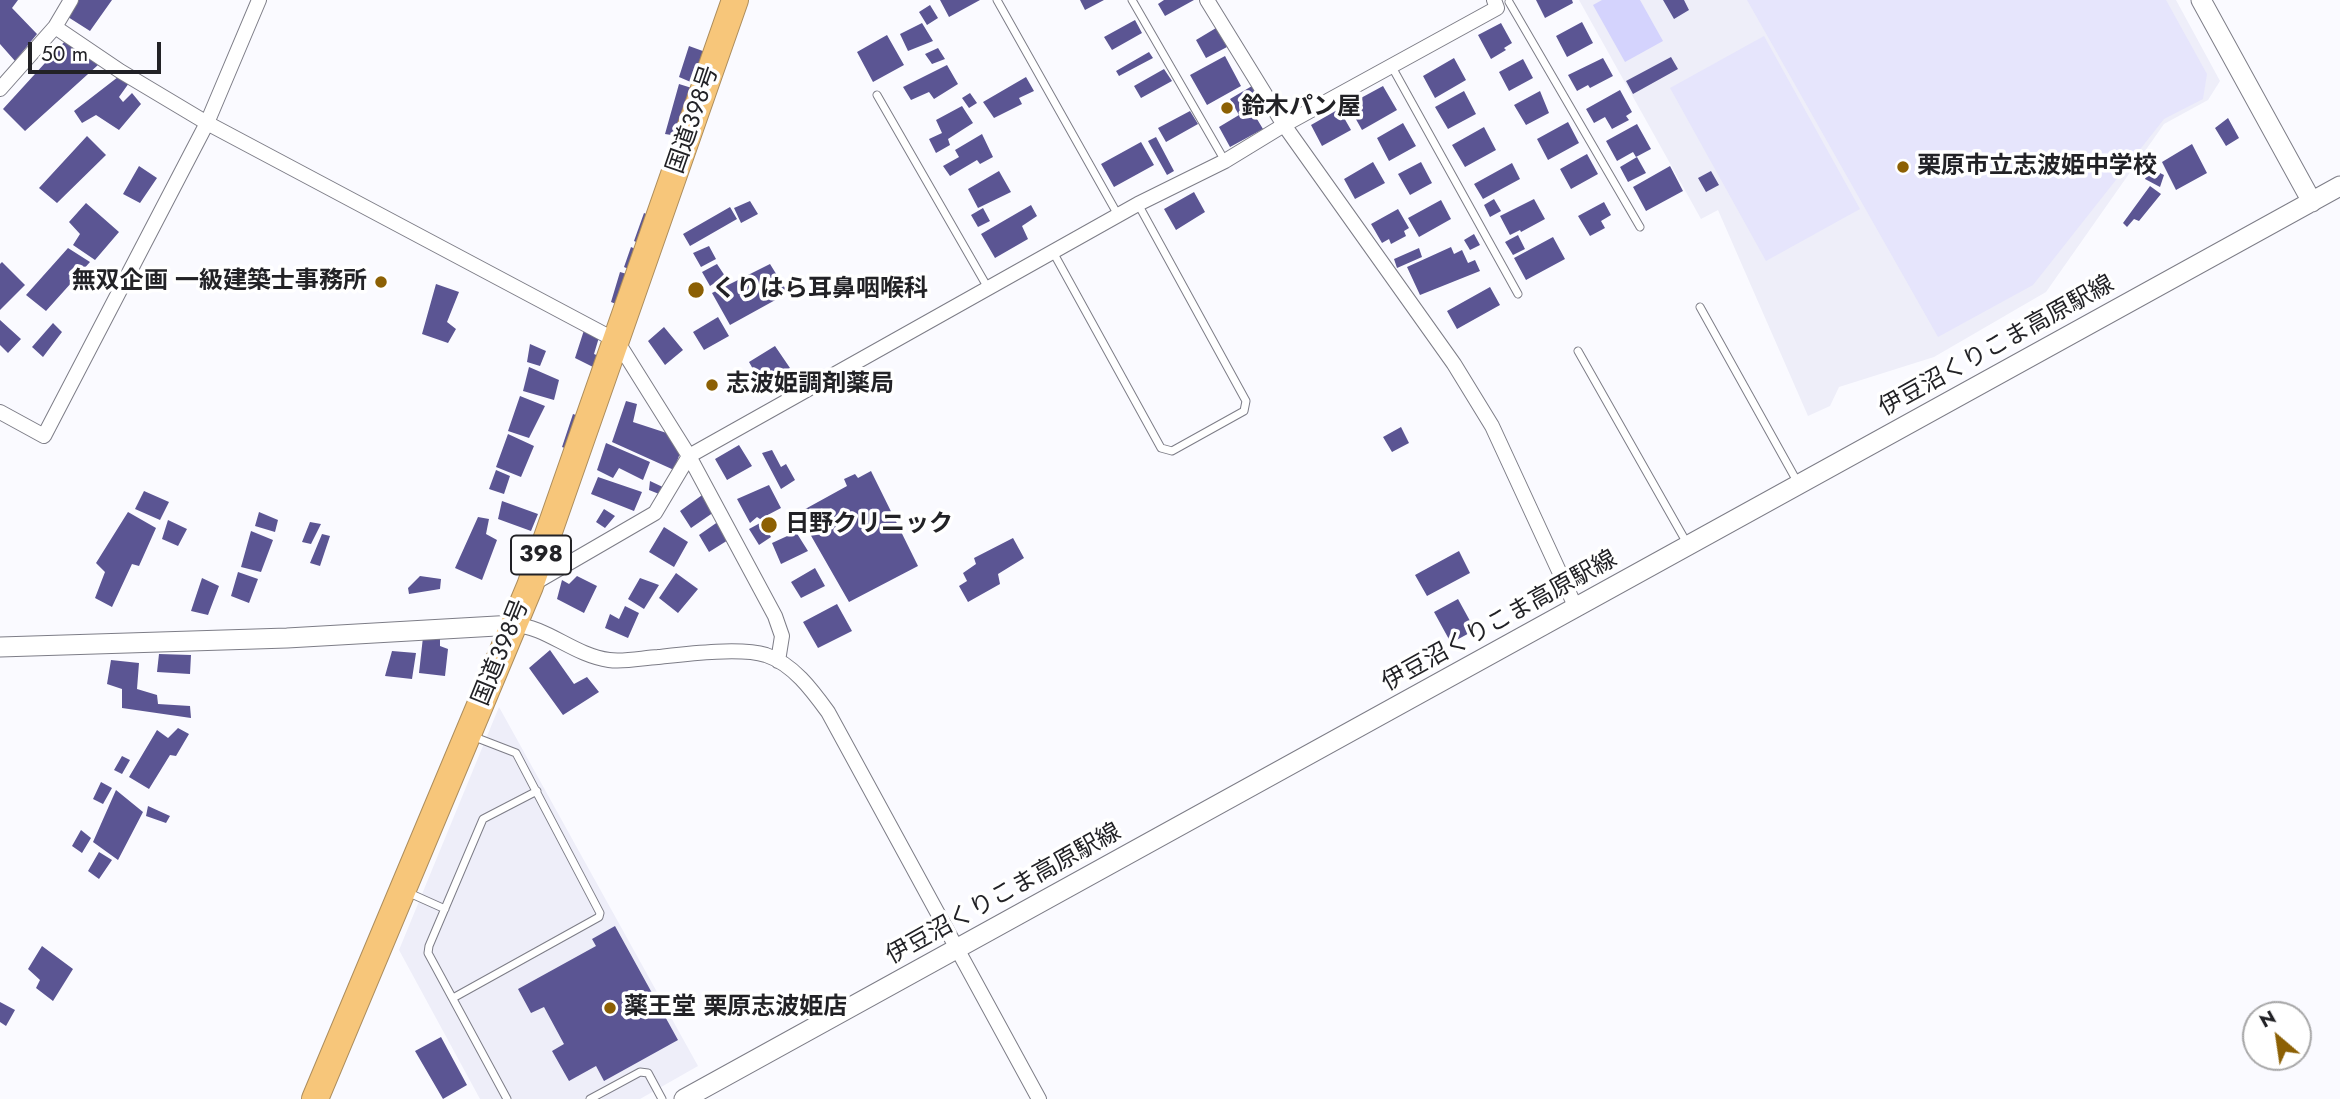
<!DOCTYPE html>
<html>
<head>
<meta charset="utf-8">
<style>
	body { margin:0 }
	#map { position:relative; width:2340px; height:1099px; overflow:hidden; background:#fafaff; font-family:Jost,sans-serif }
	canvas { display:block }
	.north { position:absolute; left:2242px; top:1001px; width:70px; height:70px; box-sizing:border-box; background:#fff; border:2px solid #a7a7a8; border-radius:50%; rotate:331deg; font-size:19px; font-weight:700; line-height:28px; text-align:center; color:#222226 }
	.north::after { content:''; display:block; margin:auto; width:24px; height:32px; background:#8c6004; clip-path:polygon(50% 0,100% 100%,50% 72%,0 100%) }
	.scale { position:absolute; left:28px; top:42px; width:133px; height:32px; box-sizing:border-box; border:4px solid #222226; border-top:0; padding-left:9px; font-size:21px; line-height:24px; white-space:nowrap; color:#222226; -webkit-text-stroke:5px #fff; paint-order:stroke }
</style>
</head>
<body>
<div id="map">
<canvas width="2340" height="1099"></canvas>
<div class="north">N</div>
<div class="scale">50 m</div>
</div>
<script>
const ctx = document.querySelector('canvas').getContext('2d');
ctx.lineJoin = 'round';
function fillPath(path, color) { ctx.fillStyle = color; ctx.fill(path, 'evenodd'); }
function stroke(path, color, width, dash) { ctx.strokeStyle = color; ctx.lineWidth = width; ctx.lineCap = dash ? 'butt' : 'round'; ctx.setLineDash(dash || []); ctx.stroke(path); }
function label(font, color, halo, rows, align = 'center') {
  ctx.font = font + ' Jost,"Noto Sans JP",sans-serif'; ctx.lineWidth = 7; ctx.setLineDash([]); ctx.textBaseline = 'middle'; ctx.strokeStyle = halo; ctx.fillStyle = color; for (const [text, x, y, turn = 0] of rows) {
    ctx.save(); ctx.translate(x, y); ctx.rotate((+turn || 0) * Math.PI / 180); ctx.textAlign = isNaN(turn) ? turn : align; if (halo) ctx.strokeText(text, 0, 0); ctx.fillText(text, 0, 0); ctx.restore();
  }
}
const built = new Path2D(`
	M1579,0h597l44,81 -12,19 -44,24 -118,168 -112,65 -95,30 -9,19 -22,10 -90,-206 -17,9z
	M499,707l199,359 -58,33h-160l-81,-149z`);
const green = new Path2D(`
	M1747,0h419l41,74 -4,25 -39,20 -131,166 -95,52z
	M1764,36l96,173 -94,52 -96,-173z`);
const water = new Path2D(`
	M1602,0h38l23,41 -38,21 -32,-57z`);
const building = new Path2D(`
	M0,0h18l-6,8 25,26 -22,27 -15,-17z
	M79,0h33l-22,31 -22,-14z
	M940,0h40l-31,17z
	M1080,0h24l-19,10z
	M1164,0h30l-29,16 -7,-12z
	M1536,0h36l1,3 -28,15z
	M1663,0h21l5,10 -15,9z
	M930,5l8,13 -11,7 -8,-13z
	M1135,20l7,13 -30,17 -8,-13z
	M1582,22l11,21 -26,14 -11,-21z
	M922,23l11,18 -25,10 -8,-17z
	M1501,23l11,20 -8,5 2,2 -15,9 -13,-24z
	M1216,28l11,19 -21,11 -10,-18z
	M887,35l17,30 -31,17 -16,-30z
	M66,40l32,25 -73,66 -22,-22z
	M689,46l22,8 -18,29 -14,-6z
	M938,48l7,11 -13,5 -7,-10z
	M1149,52l4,6 -34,18 -3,-5z
	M1225,56l16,30 -34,19 -17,-30z
	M1671,57l7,12 -45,25 -7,-13z
	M1454,58l12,22 -31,18 -12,-22z
	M1603,58l10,18 -23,12 -2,-3 -11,6 -9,-16z
	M1523,59l10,19 -24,13 -10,-19z
	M947,65l11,19 -24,15 -5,-7 -18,8 -8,-13z
	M1164,69l8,12 -31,17 -7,-12z
	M118,77l11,6 -10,14 4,5 9,-9 9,11 -22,26 -23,-15 -14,8 -8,-12z
	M1026,77l8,14 -15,7 3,6 -28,14 -11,-16z
	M679,84l16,5 -11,48 -19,-3z
	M1252,86l10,17 -11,6 12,20 -33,18 -11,-20 20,-12 -9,-16z
	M1383,86l14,24 -35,20 -14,-25z
	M1620,90l12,22 -6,4 3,4 -17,9 -7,-12 -11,6 -8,-14z
	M1464,91l12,23 -28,15 -13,-22z
	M1540,91l9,22 -23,12 -12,-20z
	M970,93l7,10 -8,5 -7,-10z
	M962,106l11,17 -25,16 2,6 -14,8 -7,-14 13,-6 -6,-13z
	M1339,109l12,21 -29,16 -11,-21z
	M1190,111l8,13 -32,18 -8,-14z
	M2228,118l11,20 -13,8 -11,-18z
	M1568,122l11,21 -31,17 -11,-21z
	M1403,123l13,23 -27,15 -12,-23z
	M1637,124l14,25 -15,8 -3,-5 -16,9 -11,-20z
	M1484,127l12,23 -31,17 -13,-22z
	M982,134l11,23 -13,7 -3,-4 -27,16 -7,-10 16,-9 -4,-7z
	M87,136l19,19 -49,48 -18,-15z
	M1156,137l18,34 -7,4 -19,-34z
	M1141,142l13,23 -40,22 -13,-23z
	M2192,144l15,29 -31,17 -14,-28z
	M1587,154l11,20 -27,15 -11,-20z
	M1637,157l9,16 -18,9 -8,-15z
	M1373,162l12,21 -30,16 -11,-20z
	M1421,162l11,21 -22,12 -12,-21z
	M1512,163l8,16 -37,20 -9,-15z
	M139,166l18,12 -17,25 -17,-9z
	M1670,166l13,25 -37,20 -13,-24z
	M2150,168l14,7 -4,12 -15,-8z
	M999,171l12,21 -33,16 -10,-19z
	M1711,171l8,14 -13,7 -8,-14z
	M2150,186l11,8 -22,27 -5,-2 -7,8 -4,-4z
	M1194,192l11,20 -29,18 -12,-21z
	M1494,199l7,12 -11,6 -6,-12z
	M1534,199l11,20 -24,13 -1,-2 -10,5 -10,-19z
	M1441,200l10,19 -32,18 -11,-19z
	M750,201l8,13 -17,9 -7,-15z
	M1604,202l7,13 -10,6 4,7 -15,8 -12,-20z
	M86,203l33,29 -24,28 -22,-15 7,-11 -11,-12z
	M1031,205l6,11 -15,10 6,13 -33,19 -14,-24z
	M730,207l7,12 -47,27 -7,-12z
	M983,208l7,13 -12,6 -7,-12z
	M1398,209l11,19 -5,3 2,5 -15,8 -2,-5 -7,4 -11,-19z
	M644,213l14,6 -11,28 -13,-6z
	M1474,234l6,11 -10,5 -6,-10z
	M1518,235l7,14 -12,6 -8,-13z
	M1553,237l12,22 -39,21 -12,-22z
	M709,246l7,13 -15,8 -8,-14z
	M631,247l13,6 -7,20 -13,-6z
	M1451,247l3,7 8,-4 6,13 7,-3 5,11 -60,24 -13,-28z
	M68,248l22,14 -44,49 -20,-16z
	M1419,248l3,9 -25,11 -3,-9z
	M2,262l23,23 -25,25v-46z
	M717,264l8,12 -15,10 -8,-14z
	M770,264l18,29 -58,32 -18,-32z
	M620,272l17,5 -11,31 -15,-6z
	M436,284l23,8 -12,30 9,7 -8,14 -26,-9z
	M1490,287l10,18 -43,24 -10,-18z
	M718,317l11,19 -25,14 -11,-18z
	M0,320l21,19 -13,14 -8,-8z
	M53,323l9,9 -19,25 -11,-10z
	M585,327l15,7 -6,20 15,6 -6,12 -28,-14z
	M664,327l19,23 -18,15 -17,-24z
	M530,344l16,7 -6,15 -13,-4z
	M775,346l15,22 -28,17 -13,-23z
	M529,367l30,13 -5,20 -31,-9z
	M520,396l25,10 -16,32 -21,-7z
	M626,401l11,3 -4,18 52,17 -11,31 -62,-28z
	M573,414l14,5 -11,33 -14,-5z
	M1401,427l8,16 -17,9 -9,-15z
	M508,434l26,12 -13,31 -25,-10z
	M606,443l44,19 -7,18 -24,-12 -6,10 -16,-8z
	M739,445l13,21 -25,14 -12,-21z
	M772,450l9,17 5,-3 9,16 -14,9 -19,-36z
	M496,470l14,6 -6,18 -15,-5z
	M871,471l47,95 -69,36 -51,-89 49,-27 -3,-7 11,-5 3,4z
	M598,477l44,15 -8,19 -43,-17z
	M650,481l17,8 -3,7 -15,-6z
	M769,485l12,23 -21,11 -3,-2 -7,6 -13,-24z
	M144,491l25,11 -9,18 -25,-11z
	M705,493l12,17 -26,18 -11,-17z
	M502,501l36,13 -7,17 -33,-12z
	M604,509l11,7 -10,12 -9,-6z
	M128,512l28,16 -17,38 -7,-2 -20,43 -17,-9 10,-26 -9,-9z
	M259,512l19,8 -3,12 -20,-6z
	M478,517l11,2 -3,15 11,6 -15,40 -27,-12z
	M722,519l11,18 -24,15 -10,-17z
	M168,520l19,9 -9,17 -16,-7z
	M310,522l11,2 -10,20 -9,-2z
	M762,522l9,15 -12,8 -10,-16z
	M664,527l24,15 -14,25 -25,-15z
	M251,531l22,9 -12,32 -20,-5z
	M796,532l12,19 -27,13 -9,-21z
	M322,534l8,2 -10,30 -10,-3z
	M1013,538l11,20 -26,16 2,10 -32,18 -9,-16 8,-5 -4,-8 13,-9 -2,-6z
	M516,549l8,4 -5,13 -7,-4z
	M1459,551l11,22 -43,23 -12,-21z
	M815,568l10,18 -24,12 -10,-16z
	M238,572l20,7 -9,24 -18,-7z
	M676,573l22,16 -20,24 -19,-15z
	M420,576l21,3 -1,10 -31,5 -1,-6z
	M577,576l20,10 -13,27 -27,-14 5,-19 7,4z
	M202,578l17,8 -11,29 -17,-4z
	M640,578l19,7 -15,24 -16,-10z
	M1458,599l17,31 -24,13 -17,-31z
	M837,604l15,27 -34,17 -15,-26z
	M625,606l14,7 -11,25 -23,-10 5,-14 9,5z
	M423,637l17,2v7l8,3 -3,27 -26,-3z
	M550,650l24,34 13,-7 12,15 -36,23 -34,-47z
	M392,651l24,2 -4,26 -27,-3z
	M159,654l32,1 -1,19 -33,-2z
	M111,660l28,3 -2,26 20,6 1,9 32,2 1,12 -69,-10v-19l-15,-5z
	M178,728l11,6 -13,22 -6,-1 -21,34 -20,-12 28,-47 11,8z
	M122,756l8,4 -8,14 -8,-4z
	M101,782l11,6 -9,16 -10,-5z
	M116,790l27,22 -25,48 -25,-18z
	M148,806l22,10 -4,7 -20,-7z
	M81,830l10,8 -9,15 -10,-7z
	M99,852l13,8 -13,19 -11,-8z
	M615,926l63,114 -74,41 -8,-15 -27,15 -17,-30 12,-7 -20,-37 -13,6 -13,-24 78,-43 -4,-7z
	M42,946l31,23 -20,32 -17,-13 4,-8 -12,-11z
	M0,1002l15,8 -9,16 -6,-4z
	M441,1037l26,48 -24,14 -28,-48z`);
const lane = new Path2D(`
	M997,0l121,215
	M1132,0l93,161
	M1509,2l131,225
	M1392,67l126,227
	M877,95l111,193
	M1053,252l108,196 11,3 72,-40 2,-10 -108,-197
	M1700,307l98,176
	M1578,351l110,194
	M407,892l38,17
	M453,998l146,-81 1,-4 -84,-160 -44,-17
	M507,1099l-79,-146 1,-7 54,-127 54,-28
	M590,1099l50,-27 8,1 14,26`);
const street = new Path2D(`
	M1207,0l77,125 170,239 38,62 84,182
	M55,27l65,44 87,52 410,218 72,115 86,160 7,20 -4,25
	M0,89l55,-62 16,-27
	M0,412l44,24 163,-313 52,-123
	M531,585l124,-72 34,-57 449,-252 87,-43 59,-36 213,-117 -3,-8
	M514,625c32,1 59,30 95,35 16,2 33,-2 49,-3 27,-3 82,-10 108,-2 27,9 46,35 62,57l211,387`);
const secondary = new Path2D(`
	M2201,0l111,202
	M0,647l287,-9 227,-13
	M684,1099l1656,-913`);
const highway = new Path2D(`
	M315,1099l215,-513 205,-586`);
const markers = [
	[1227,108,7,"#8c6004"],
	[1903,167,7,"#8c6004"],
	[381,282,7,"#8c6004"],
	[696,290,9,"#8c6004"],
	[712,385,7,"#8c6004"],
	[769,525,9,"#8c6004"],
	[610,1008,7,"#8c6004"]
];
const shields = [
	[541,555,60]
];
const shieldNames = [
	["398",541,555]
];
const poiNames = [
	["鈴木パン屋",1241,108],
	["栗原市立志波姫中学校",1917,167],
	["無双企画 一級建築士事務所",367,282,"right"],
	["くりはら耳鼻咽喉科",712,290],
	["志波姫調剤薬局",726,385],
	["日野クリニック",785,525],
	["薬王堂 栗原志波姫店",624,1008]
];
const streetNames = [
	["国道398号",694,120,-71],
	["伊豆沼くりこま高原駅線",1997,347,-29],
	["伊豆沼くりこま高原駅線",1500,622,-29],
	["国道398号",502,653,-68],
	["伊豆沼くりこま高原駅線",1004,895,-29]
];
fillPath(built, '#eeeef9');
fillPath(green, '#e6e5fc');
fillPath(water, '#d4d3fd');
fillPath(building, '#5b5593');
stroke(lane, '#7d7d87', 9);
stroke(street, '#7d7d87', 16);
stroke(secondary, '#7d7d87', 21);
stroke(highway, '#ac8d5d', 28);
stroke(lane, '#fff', 7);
stroke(street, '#fff', 14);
stroke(secondary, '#fff', 19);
stroke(highway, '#f7c67a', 26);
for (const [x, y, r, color] of markers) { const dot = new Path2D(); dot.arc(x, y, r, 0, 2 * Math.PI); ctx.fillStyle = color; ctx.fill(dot); stroke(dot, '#fff', 2.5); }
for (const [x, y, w] of shields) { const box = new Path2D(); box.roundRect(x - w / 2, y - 19.5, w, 39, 5); ctx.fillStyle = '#fff'; ctx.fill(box); stroke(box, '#222226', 2); }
label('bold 23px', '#222226', null, shieldNames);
label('bold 24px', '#222226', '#fff', poiNames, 'left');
label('24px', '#222226', '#fff', streetNames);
</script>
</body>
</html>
